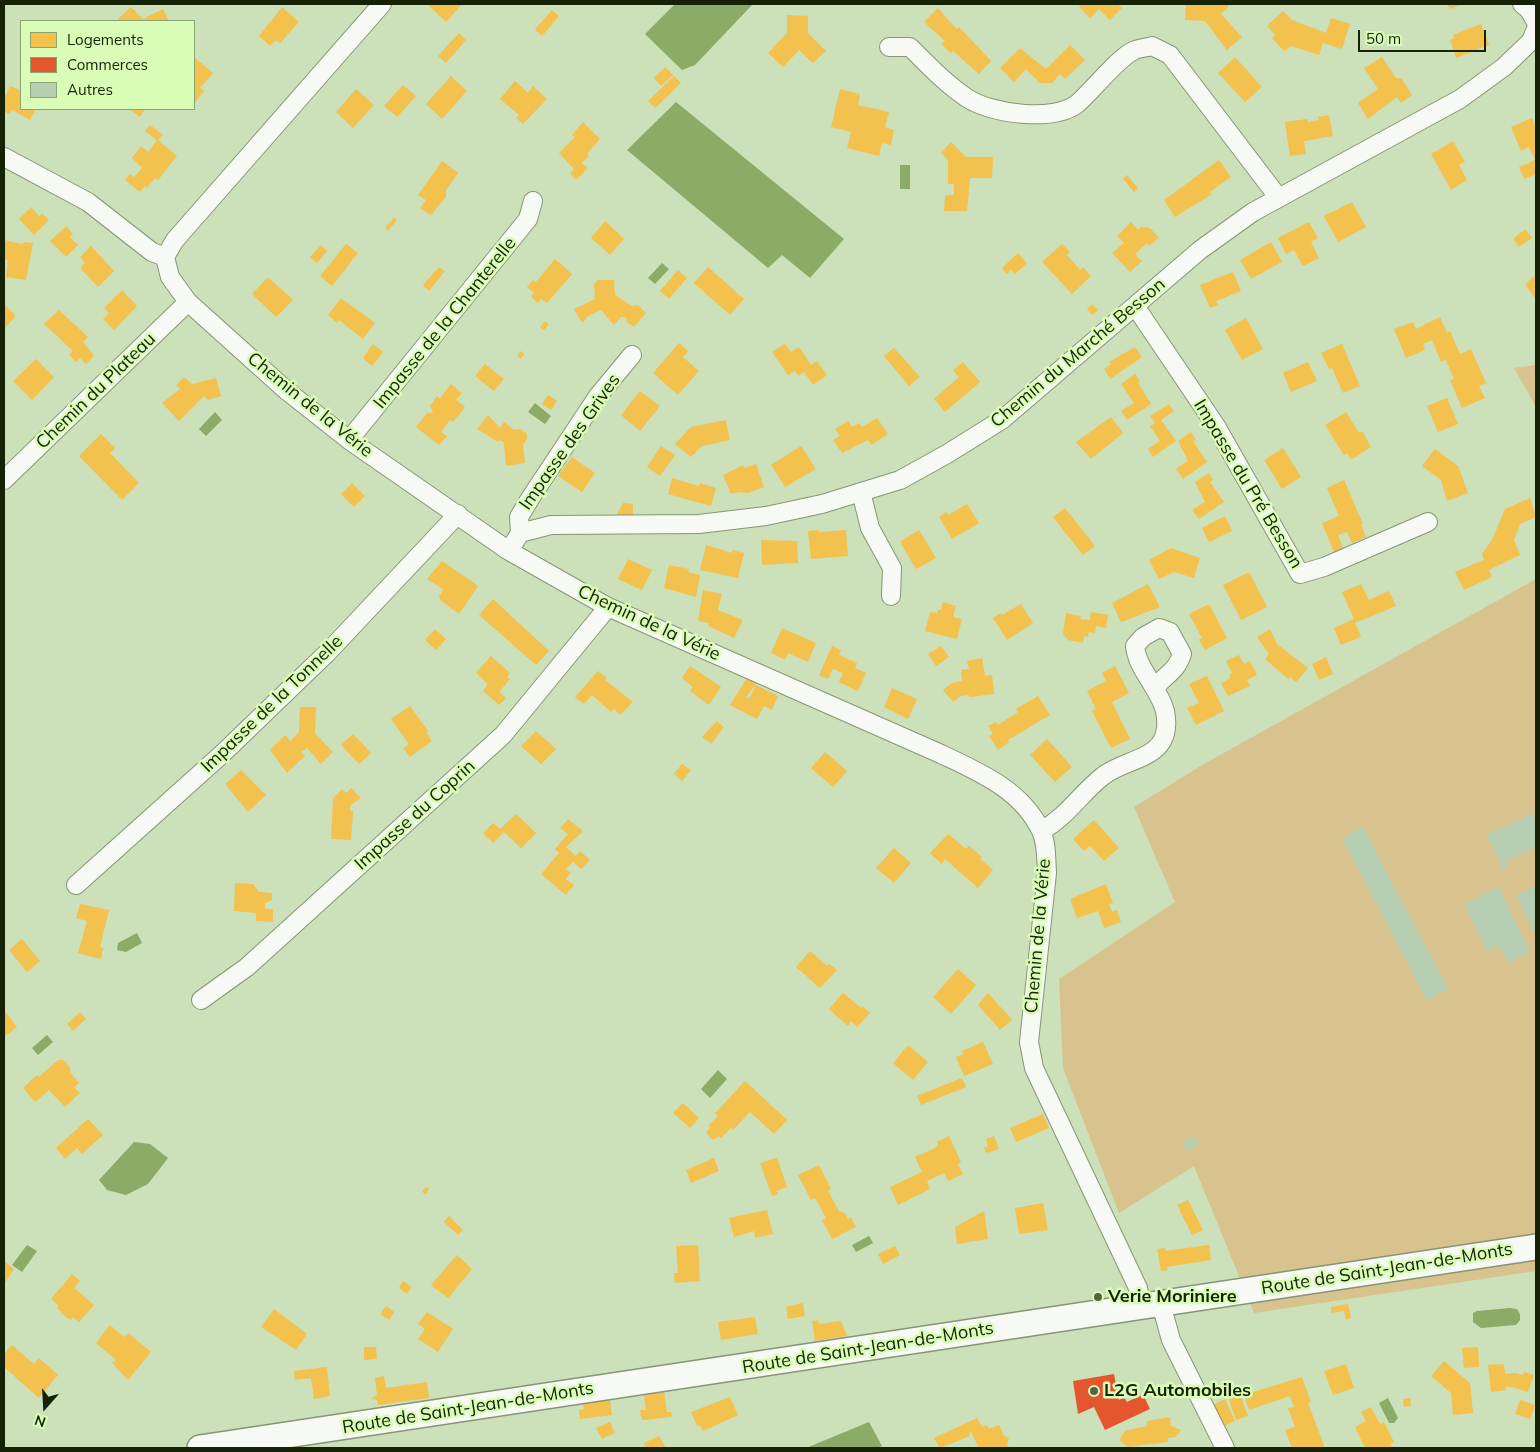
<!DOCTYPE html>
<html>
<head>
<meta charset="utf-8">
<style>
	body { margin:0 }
	#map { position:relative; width:1540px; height:1452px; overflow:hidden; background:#cce0b9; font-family:Mulish,sans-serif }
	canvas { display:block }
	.frame { position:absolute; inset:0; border:5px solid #162206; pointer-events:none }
	.legend { position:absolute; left:20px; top:20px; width:175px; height:90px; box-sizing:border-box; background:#d9fdb6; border:1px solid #8ba570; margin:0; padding:6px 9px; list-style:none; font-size:15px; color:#162206 }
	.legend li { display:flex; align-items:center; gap:10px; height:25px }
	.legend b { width:25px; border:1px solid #8ba570 }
	.north { position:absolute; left:20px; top:1382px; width:50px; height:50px; -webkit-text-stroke:4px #d9fdb6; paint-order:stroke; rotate:199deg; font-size:14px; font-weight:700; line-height:20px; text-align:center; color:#162206 }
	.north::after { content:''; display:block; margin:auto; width:18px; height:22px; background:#162206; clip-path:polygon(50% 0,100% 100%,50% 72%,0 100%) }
	.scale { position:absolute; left:1358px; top:30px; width:128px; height:22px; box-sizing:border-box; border:2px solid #162206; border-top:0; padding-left:6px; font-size:15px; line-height:18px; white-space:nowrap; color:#162206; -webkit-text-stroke:4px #d9fdb6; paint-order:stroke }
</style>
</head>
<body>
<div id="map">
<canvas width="1540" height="1452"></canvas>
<div class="frame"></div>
<ul class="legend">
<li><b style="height:14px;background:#f2c14e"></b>Logements</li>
<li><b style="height:14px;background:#e4572e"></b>Commerces</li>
<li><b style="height:14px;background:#b6ceb1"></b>Autres</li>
</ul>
<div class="north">N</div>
<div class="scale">50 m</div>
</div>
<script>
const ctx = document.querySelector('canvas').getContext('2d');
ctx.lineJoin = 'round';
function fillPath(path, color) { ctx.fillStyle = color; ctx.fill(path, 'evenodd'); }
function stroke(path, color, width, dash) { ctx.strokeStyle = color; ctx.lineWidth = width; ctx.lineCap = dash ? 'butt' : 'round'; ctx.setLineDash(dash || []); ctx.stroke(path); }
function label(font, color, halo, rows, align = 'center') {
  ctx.font = font + ' Mulish,sans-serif'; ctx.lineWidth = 5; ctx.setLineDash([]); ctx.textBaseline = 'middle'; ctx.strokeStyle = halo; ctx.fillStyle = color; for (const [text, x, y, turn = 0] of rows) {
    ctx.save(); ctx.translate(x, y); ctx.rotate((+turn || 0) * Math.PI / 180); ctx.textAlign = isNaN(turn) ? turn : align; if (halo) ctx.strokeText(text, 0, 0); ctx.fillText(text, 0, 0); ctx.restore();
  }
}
const green = new Path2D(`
	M1536,365v42l-22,-39z
	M1536,579v692l-282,42 -60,-147 -75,47 -56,-145 -4,-89 116,-77 -41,-95 70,-43z`);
const water = new Path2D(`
	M675,4h78l-58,61 -13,5 -37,-36z
	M676,102l168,137 -34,39 -28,-23 -14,13 -141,-118z
	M900,165h10v24h-10z
	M662,263l7,6 -14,15 -7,-6z
	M535,403l16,13 -6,8 -17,-12z
	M215,412l7,8 -16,16 -7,-7z
	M137,933l5,10 -16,9 -9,-2 1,-7z
	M47,1035l6,7 -15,13 -6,-7z
	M718,1070l9,9 -17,19 -9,-9z
	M134,1142l16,2 18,14 -20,26 -22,11 -19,-5 -8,-10z
	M869,1236l4,7 -17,9 -4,-7z
	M27,1245l10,6 -15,21 -10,-7z
	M1510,1308l7,1 3,5v6l-4,5 -35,3 -8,-6v-9l4,-2z
	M1388,1398l10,20 -4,5h-5l-10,-20z
	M869,1422l13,24 -5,2h-71z`);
const homes = new Path2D(`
	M427,4h35l-16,18z
	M1082,4h35l5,4 -12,12 -11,-11 -9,9 -11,-11z
	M1186,4h42l1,2 -8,8 21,23 -15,13 -22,-29 -20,-1z
	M1447,4h16l-13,5z
	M131,7l12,12 20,-10 6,12h-49l-2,-2z
	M282,7l17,15 -19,21 -4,-3 -6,6 -11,-10z
	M938,8l12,14 7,7 2,-2 32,34 -12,13 -26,-23 -2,2 -10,-9 4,-3 -21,-19z
	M552,10l7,6 -17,20 -7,-7z
	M1283,11l9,9 34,13 5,-15 19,6 -8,25 -19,-6 -4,12 -28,-9 -7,5 -12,-13 3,-3 -8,-9z
	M787,15l21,1v17l18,18 -13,12 -14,-13 -16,17 -15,-14 19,-20z
	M1481,24l8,21 -33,13 -6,-18 4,-2 -1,-3z
	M459,33l7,7 -20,23 -8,-7z
	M1070,45l15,15 -20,19 -5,-5 -8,9h-12l-14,-14 -12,13 -14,-14 20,-20 26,21z
	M194,57l19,16 -13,15 4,3 -10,12z
	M1235,57l27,30 -17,15 -27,-29z
	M1382,57l14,21h5l11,17 -11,8 -4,-6 -29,22 -10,-16 20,-14 -14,-21z
	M665,67l8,8 -12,11 -7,-8z
	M451,76l16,15 -25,28 -16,-15z
	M674,76l7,7 -26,25 -7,-7z
	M515,81l13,12 5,-7 14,13 -24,25 -7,-6 3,-3 -19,-16z
	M403,85l13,11 -19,21 -13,-11z
	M10,86l11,4v19h15l-6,11 -18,-10 -3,4 -5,-3v-17l2,1z
	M356,89l18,16 -21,23 -17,-16z
	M840,89l20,5 -2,11 31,7 -4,15 9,3 -3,15 -9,-2 -3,13 -32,-8 4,-16 -20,-5z
	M133,109h12l-5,8 -8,-6z
	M1329,115l4,21 -29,5 2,13 -16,2 -5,-34 22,-3 1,3 11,-2 -1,-3z
	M1532,118l4,11v45l-12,5 -5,-12 16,-7 -6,-13 -8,4 -10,-24z
	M583,122l17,17 -13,15 2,2 -7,7 6,5 -12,12 -6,-6 4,-5 -15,-16 16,-16 -3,-2z
	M150,125l13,10 -5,5 19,16 -19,24 -3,-2 -8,10 -2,-2 -5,6 -15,-12 5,-6 4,3 8,-9 -10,-10 9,-12 7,6 9,-12 -12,-9z
	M1453,141l12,21 -6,3 8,15 -16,10 -20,-36z
	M951,142l15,15h27l-1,21h-22l-3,33h-23l1,-16h9v-11h-6v-24l-7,-7z
	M1219,160l12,17 -21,15 2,2 -37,23 -11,-17z
	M442,161l16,12 -12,17v7l-15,18 -11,-7 6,-8 -8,-5z
	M1127,175l11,13 -4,4 -11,-13z
	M1352,202l14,25 -28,15 -14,-26z
	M31,207l8,9 3,-2 7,6 -15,15 -15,-16z
	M394,217l3,3 -9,11 -3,-3z
	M605,221l19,18 -14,16 -19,-17z
	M1131,222l7,8 3,-3 9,1 9,10 -10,8 -2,-3 -12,11 7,7 -12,11 -18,-19 12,-10 -7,-7z
	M1309,222l9,16 -7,4 8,16 -16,8 -9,-16 -8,4 -8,-16z
	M66,226l7,8 -3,3 8,8 -12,12 -16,-16z
	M1525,229l7,9 -13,9 -6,-8z
	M4,240l18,4 3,-2 8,1 -7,37 -20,-3 2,-17 -4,-1z
	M1271,242l11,20 -31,17 -11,-19z
	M346,244l12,9 -26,33 -12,-10z
	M1062,244l8,8 -3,3 13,15 3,-3 8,9 -19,18 -30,-32z
	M321,245l6,6 -10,12 -7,-6z
	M91,246l23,25 -16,16 -18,-19 5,-5 -5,-6z
	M1018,253l9,10 -12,11 -4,-4 -4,4 -5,-6z
	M555,259l17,15 -25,29 -6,-4 -3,4 -7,-6 3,-4 -7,-6 6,-7 3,2z
	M439,267l6,4 -16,20 -6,-6z
	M708,267l36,32 -14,16 -36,-32z
	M678,270l9,8 -18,21 -9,-8z
	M1233,272l8,19 -25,10 2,4 -8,3 -10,-23z
	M1536,275v25l-11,-16z
	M268,277l25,23 -17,17 -24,-23z
	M598,280h16l1,15 17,11 6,-1 8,8 -12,14 -7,-5 -1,-5h-5l-7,8 -13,-15 -13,6 -5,6 -3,-2 -6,-11 21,-10 -1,-15z
	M122,290l15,16 -23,24 -11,-11 6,-6 -5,-5z
	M341,298l34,25 -12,16 -24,-19 -2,3 -9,-8z
	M4,304l12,12 -12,13z
	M1092,304l6,6 -6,5 -5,-6z
	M59,310l29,27 -5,5 11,14 -8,8 -6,-6 -4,4 -7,-7 4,-4 -29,-27z
	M1440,317l7,16 3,-2 10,23 11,-5 15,34 -7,3 6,12 -23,10 -12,-28 4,-1 -8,-19 -5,2 -9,-22 -9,4 2,6 -19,8 -12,-29 19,-7 3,7z
	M1246,318l17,31 -21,11 -17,-30z
	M545,321l4,3 -5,6 -4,-3z
	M679,343l9,8 -5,6 16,14 -21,24 -25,-22z
	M373,344l10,8 -11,14 -9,-8z
	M785,344l6,8 8,-5 12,18 6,-4 10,14 -14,10 -9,-13 -6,4 -3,-5 -7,4 -16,-23z
	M1342,344l18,42 -17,7 -11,-25 -3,1 -8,-16z
	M1135,347l7,10 -32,22 -6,-10 7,-5 -2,-2z
	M894,348l26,29 -11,9 -25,-30z
	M521,351l3,3 -3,5 -4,-3z
	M36,359l18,18 -22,23 -19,-19z
	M963,362l17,20 -35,30 -11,-13 25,-22 -6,-7z
	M1308,362l9,19 -26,11 -8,-19z
	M485,364l19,15 -10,12 -19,-15z
	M1135,374l5,7 -2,2 13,21 -24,16 -6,-9 13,-8 -13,-19z
	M184,377l8,7 24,-6 5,18 -13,4 -4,-4 -25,25 -17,-18 18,-14 -4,-4z
	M451,384l11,9 -6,7 9,7 -12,15 -3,-2 -9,12 6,4 -8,9 -23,-18 12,-15 3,2 2,-3 -3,-5 7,-10 3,2z
	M640,391l20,15 -20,25 -19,-16z
	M548,395l9,6 -6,9 -9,-6z
	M1447,398l11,26 -20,8 -11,-26z
	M1169,404l5,7 -13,9 15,21 -23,16 -5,-8 12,-8 -10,-15 5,-3 -5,-7z
	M1346,412l13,21 3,-2 9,16 -20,13 -4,-7 -3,2 -19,-30z
	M488,415l12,13 4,-6 10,8 7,-1 6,5v5l-4,6 2,18 -19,3 -2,-23 -4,-3 -2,2 -21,-13z
	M1111,417l12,16 -32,26 -15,-17z
	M877,418l11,16 -17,11 -3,-5 -26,13 -9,-13 7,-4 -5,-7 13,-8 4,6 7,-4 3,4z
	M726,420l4,20 -28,6 -11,11 -16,-13 16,-17z
	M1191,432l5,8 -3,1 14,21 -24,17 -7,-10 12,-8 -10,-20z
	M101,434l14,14 -5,5 29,30 -17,17 -43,-44z
	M661,446l14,9 -15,21 -13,-9z
	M801,446l15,23 -31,18 -14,-22z
	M1283,448l18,29 -19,12 -18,-29z
	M1435,449l23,17 10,27 -21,8 -6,-21 -19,-14z
	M572,457l23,16 -13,19 -24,-16z
	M756,464l8,23 -16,6 -9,-1 -8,2 -8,-19 20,-10 1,3z
	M1209,473l4,7 -3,2 14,20 -25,17 -7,-9 13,-8 -10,-20z
	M672,478l27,8 1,-3 16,5 -5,18 -43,-12z
	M1344,480l19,44 -2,1 5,12 -14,6 -5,-11 -9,3 5,13 -9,4 -12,-29 17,-7 -12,-28z
	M352,483l13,13 -11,11 -13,-13z
	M1530,498l6,19 -16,7 -6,16 6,15 -31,15 3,7 -28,13 -9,-18 29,-12 -2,-6 10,-14 13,-31z
	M623,503l10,1v12h-17z
	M967,504l12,19 -27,16 -13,-22 8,-5 1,3z
	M1065,508l30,38 -12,9 -30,-38z
	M1225,516l7,15 -23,11 -7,-14z
	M819,530v2l27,-2 2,26 -37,3 -3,-28z
	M919,530l17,28 -20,11 -16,-27z
	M761,540l36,1 1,22 -36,2z
	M706,545l26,8v-3l12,3 -6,25 -38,-8z
	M1171,548l29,10 -6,20 -20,-6 -15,7 -10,-19z
	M628,559l24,11 -10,20 -24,-11z
	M442,561l36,25 -19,28 -19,-14 -1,-4 5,-6 -17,-11z
	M669,565l20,4 -1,3 12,3 -4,22 -32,-9z
	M1249,572l18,35 -26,13 -18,-35z
	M1148,584l12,23 -39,15 -9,-19z
	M1361,584l8,16 20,-9 7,15 -41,17 6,14 -20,8 -7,-17 20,-9 -12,-27z
	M703,590l19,4 -4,16 25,10 -9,18 -26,-12 1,-3 -11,-2z
	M493,599l56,52 -13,14 -57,-50z
	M943,602l13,4 -3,11 9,2 -5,20 -32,-8 5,-19 7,1 1,-3h3z
	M1021,604l12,19 -26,17 -14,-22 8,-5 1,2z
	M1209,604l18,34 -22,12 -6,-10 3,-2 -13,-24z
	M1091,612l17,3 -2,13 -10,-2 -1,8 -6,-2 -1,5 -4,-1 -1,7 -15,-3 -5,-6 3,-21 15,3 -1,3 10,1z
	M782,628l34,15 -8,19 -20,-9 -3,7 -14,-7z
	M435,629l11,10 -10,11 -11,-10z
	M1270,629l7,15 31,24 -12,14 -6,-5 -2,2 -23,-20 4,-5 -12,-17z
	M832,646l9,4 -2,5 18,8 -2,5 11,5 -8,18 -19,-9 4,-9 -10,-4 -5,10 -9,-4z
	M941,646l8,11 -13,9 -8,-12z
	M1239,655l5,9 6,-3 7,14 -10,5 3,6 -22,10 -7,-13 10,-5 -2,-3 3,-2 -6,-12z
	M491,656l19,17 -3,4 3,2 -11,13 7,6 -7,7 -16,-14 5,-7 -12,-11z
	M1326,657l7,17 -14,6 -7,-16z
	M982,658l3,18 7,-1 2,19 -25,3v-2l-8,1 -8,6 -10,-12 9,-7 10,-2 -1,-11 8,-1 -2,-8z
	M690,666l31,21 -12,18 -19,-14 3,-4 -11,-9z
	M1115,666l14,27 -17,9 18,37 -19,9 -19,-37 4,-2 -9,-18 19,-10 -4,-8z
	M598,671l9,7 -2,2 28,22 -13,13 -6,-6 -3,3 -19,-17 -8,9 -9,-7z
	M1207,676l17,35 -28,14 -9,-17 12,-5 -10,-19z
	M747,678l10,5 -11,14 3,2 7,-14 22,11 -6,14 -8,-4 -7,13 -27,-14z
	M892,688l25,11 -9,20 -24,-12z
	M1038,696l12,19 -42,25 1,2 -11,8 -9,-14 4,-2 -5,-8 8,-4 2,3 20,-13 -2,-3z
	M410,706l18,25 -2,1 6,9 -22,16 -7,-9 6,-4 -18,-25z
	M300,707h16l-1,26 18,19 -12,12 -14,-16 -6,4 4,4 -18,17 -17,-23 15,-15 5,6 9,-9z
	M717,721l7,6 -13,17 -9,-7z
	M536,731l20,18 -15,15 -20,-18z
	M353,734l18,19 -12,11 -18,-19z
	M1047,739l25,28 -17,15 -25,-27z
	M825,752l22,19 -14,16 -22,-19z
	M682,764l9,6 -9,11 -8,-7z
	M241,770l25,25 -18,17 -23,-28z
	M351,788l10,10 -10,7 -1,6h3l-2,29 -20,-1 2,-41 9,-9 4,4z
	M516,814l20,19 -15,15 -17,-16 -11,11 -10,-10 10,-10 7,6z
	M568,819l15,12 -17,16 10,9 4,-5 10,9 -9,9 -8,-7 -7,7 5,4 -5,6 8,6 -8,10 -25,-21 18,-21 -4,-4 13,-15 -8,-6z
	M1094,820l25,28 -15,13 -14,-15 -6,5 -11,-12z
	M948,834l18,15 3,-3 13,11 -2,2 13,11 -15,18 -33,-29 -3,5 -12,-11z
	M894,848l17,15 -17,20 -18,-15z
	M235,883l18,1 6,8 13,1v7l-7,3v6h8v13l-17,-1v-8l-22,-2z
	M1106,884l7,19 -4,1 3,8 5,-2 4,12 -17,6 -6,-17 -21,7 -7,-19z
	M80,904l29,6 -9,37 3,1 -2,11 -23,-6 9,-32 -11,-3z
	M22,939l18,22 -13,11 -18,-22z
	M810,951l17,15 2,-2 8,6 -17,18 -24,-21z
	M958,969l18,16 -25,29 -18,-17z
	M843,993l18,15 2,-2 7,7 -13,14 -6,-6 -3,5 -19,-17z
	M988,993l24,27 -12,10 -22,-25z
	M4,1010l13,17 -13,10z
	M80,1012l6,7 -13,12 -6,-7z
	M983,1042l10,22 -29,12 -8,-19 7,-3 -1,-3z
	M908,1045l20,17 -15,18 -20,-17z
	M58,1060h5l7,7v5l9,11 -5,4 6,6 -15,14 -16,-17 -14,12 -12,-14 14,-13 2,2z
	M962,1078l4,9 -45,18 -4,-9z
	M745,1081l42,39 -13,14 -24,-22 -17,18 -2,-2 -10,10 -2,-2 -6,4 -6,-6v-3l3,-3 -2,-2 10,-10 -3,-3z
	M683,1103l16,15 -9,10 -17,-15z
	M1043,1114l6,14 -33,14 -6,-14z
	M88,1119l15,16 -21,19 -5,-6 -12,11 -9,-11z
	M949,1136l12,26 -3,2 5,10 -15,7 -4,-8 -17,8 3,8 -32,16 -8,-18 32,-15 -7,-15 18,-8 5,-4 -1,-3z
	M994,1136l5,13 -13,4 -2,-6 4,-1 -2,-7z
	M714,1158l5,13 -28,12 -5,-13z
	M777,1158l10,29 -11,4 2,3 -6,2 -12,-33z
	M819,1165l12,24 -3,2 11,20 6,2 3,6 3,-2 5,10 -24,12 -10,-19 4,-2 -11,-20 -4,2 -13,-25z
	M426,1187l3,2 -3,5 -4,-2z
	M1188,1200l15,30 -11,5 -15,-30z
	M1043,1203l5,27 -29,4 -4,-26z
	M767,1210l6,24 -18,4 -1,-7 -20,6 -5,-19z
	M984,1211l4,28 -31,5 -2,-17z
	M449,1216l14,14 -5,5 -14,-13z
	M698,1245l2,36 -25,2 -1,-10h4l-2,-27z
	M1209,1245l2,15 -44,7 1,3 -7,1 -4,-22 8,-1v3z
	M895,1246l5,9 -17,9 -5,-10z
	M457,1255l15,14 -24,29 -17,-13z
	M4,1261l10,8 -10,15z
	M72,1274l8,7 -6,7 20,17 -15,17 -6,-5 -2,3 -5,-3 -9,-9 2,-2 -8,-7z
	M403,1281l9,6 -5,7 -8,-6z
	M803,1303l2,13 -17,3 -2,-12z
	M1348,1304l3,14 -5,2 -2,-9 -13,2v-6z
	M386,1306l8,6 -5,8 -9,-6z
	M274,1309l33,25 -11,16 -35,-23z
	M427,1312l26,17 -15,23 -20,-13 7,-10 -7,-5z
	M755,1317l3,17 -37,6 -3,-18z
	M818,1320l1,4 22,-3 6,15 -32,5 -3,-20z
	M110,1325l14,12 4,-4 23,19 -23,28 -16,-17 4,-3 -20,-17z
	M12,1345l22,19 5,-6 19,17 -19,23 -35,-31v-13z
	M364,1347h12l1,12 -13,1z
	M1478,1347l1,20 -15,1 -2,-20z
	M1444,1361l26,22 3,30 -20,2 -2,-22 -20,-17z
	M1346,1364l8,24 -21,7 -9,-24z
	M1504,1364l1,10 10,-1 8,2 1,-3 10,3 -6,17 -16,-5h-6v3l-15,2 -3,-27z
	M327,1367l3,29 -16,3 -3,-21 -16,2 -1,-9z
	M384,1376l2,12 41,-6 2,16 -51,7 -1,-5 -6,-1 6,-4 -2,-17z
	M1302,1377l9,25 -3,1 17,45h-33l-7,-18 10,-3 -7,-19 6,-1 -4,-11 -41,14 -5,-15z
	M664,1392l3,20h4l1,5 -30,3 -2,-10h6l-2,-15z
	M1240,1395l8,21 -12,4 -7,-21z
	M730,1397l8,18 -35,16 -3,-6 -3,1 -6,-14z
	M1410,1398l1,8 -7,1 -1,-8z
	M1225,1399l10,22 -11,5 -11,-21z
	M610,1400l2,15 -32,4 -1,-9 5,-1 -1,-6z
	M1520,1400l15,5 -5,14 -15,-5z
	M1371,1407l9,17 4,-2 10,20 -4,2 3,4h-28l-10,-21 11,-6 -5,-9z
	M1170,1417l1,9 10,4 -5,7 -8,1v4l-40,5 -9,-7 6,-9 22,-5v-5z
	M977,1418l5,9 5,-2 2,4 10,-4 5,11 5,2 -2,5 2,5h-30l-8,-16 -2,1 1,3 -30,12 -6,-10z
	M610,1422l5,11 -13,6 -6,-11z
	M659,1436l7,12h-20l-2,-5z`);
const shops = new Path2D(`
	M1114,1374l5,26 5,-3 3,5 16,-8 7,15 -45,21 -11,-23 -16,7 -5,-33z`);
const building = new Path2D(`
	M1533,813l3,7v27l-31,15 3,5 -5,2 -16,-34z
	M1363,827l85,162 -21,11 -85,-162z
	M1536,886v46l-2,1 -18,-38z
	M1499,887l31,65 -22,11 -9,-18 -12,6 -23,-47z
	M1194,1136l5,9 -12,6 -4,-8z`);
const minor = new Path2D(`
	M382,4l-207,236 -10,17 5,20 18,25 99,89 62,49 160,111 99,56 333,147c38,18 81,36 100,77 6,12 5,28 6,42l-18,169 5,26 104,220 4,19
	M1522,4l7,6 7,12
	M889,47h21c18,18 36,37 57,51 24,16 86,24 110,6 15,-13 41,-46 56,-53 5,-3 13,-3 19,-5l18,9 108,142
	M4,157l84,45 64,50 13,5
	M1135,306l81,120 84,148 24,-7 104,-45
	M349,440l179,-221 5,-18
	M4,480l184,-178
	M861,492l9,36 22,40 -1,28
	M520,533l-1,-16 12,-20 67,-101 34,-41
	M509,551l11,-18 31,-8 148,-1 67,-8 56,-12 78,-24 47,-26 56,-35 197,-169 53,-38 207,-113 44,-32 27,-26 5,-12
	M1041,831c26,-14 40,-38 62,-55 17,-14 48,-16 59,-35 5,-9 5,-20 3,-30 -6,-23 -28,-42 -30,-65l8,-9 16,-9 11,4 12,22c-7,20 -15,18 -27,34
	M76,885l145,-130 107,-103 130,-138
	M201,1000l46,-33 256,-232 105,-128
	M1161,1304l10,36 54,108`);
const secondary = new Path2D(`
	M200,1448l1336,-201`);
const markers = [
	[1098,1297,5,"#566445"],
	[1094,1391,5,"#566445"]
];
const streetNames = [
	["Impasse de la Chanterelle",445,323,-51],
	["Chemin du Marché Besson",1078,353,-40],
	["Chemin du Plateau",96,391,-44],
	["Chemin de la Vérie",310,405,39],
	["Impasse des Grives",570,442,-55],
	["Impasse du Pré Besson",1248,484,59],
	["Chemin de la Vérie",649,623,25],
	["Impasse de la Tonnelle",272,704,-44],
	["Impasse du Coprin",415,815,-42],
	["Chemin de la Vérie",1038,936,-85],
	["Route de Saint-Jean-de-Monts",1387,1269,-9],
	["Route de Saint-Jean-de-Monts",868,1348,-9],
	["Route de Saint-Jean-de-Monts",468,1408,-9]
];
const poiNames = [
	["Verie Moriniere",1108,1297],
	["L2G Automobiles",1104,1391]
];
fillPath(green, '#d8c38f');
fillPath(water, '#8bab66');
fillPath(homes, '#f2c14e');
fillPath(shops, '#e4572e');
fillPath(building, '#b6ceb1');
stroke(minor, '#869576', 20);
stroke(secondary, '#869576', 28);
stroke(minor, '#f7faf4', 18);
stroke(secondary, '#f7faf4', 25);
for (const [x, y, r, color] of markers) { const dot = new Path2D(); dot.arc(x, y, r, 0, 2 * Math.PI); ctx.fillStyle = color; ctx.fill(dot); stroke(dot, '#d9fdb6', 2); }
label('18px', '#162206', '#d9fdb6', streetNames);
label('bold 18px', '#162206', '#d9fdb6', poiNames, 'left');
</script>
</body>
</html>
